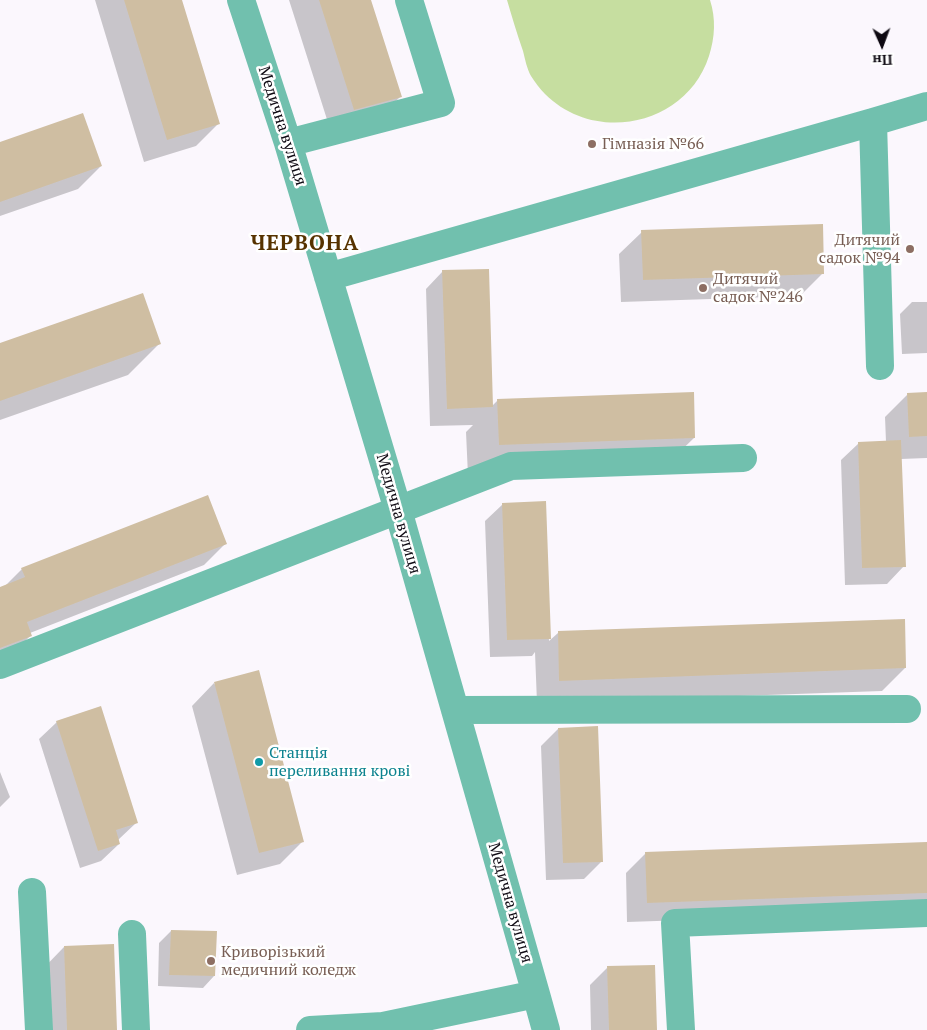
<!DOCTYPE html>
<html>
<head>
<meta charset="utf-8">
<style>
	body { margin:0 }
	#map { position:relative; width:927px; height:1030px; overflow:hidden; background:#fbf7fd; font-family:"PT Serif",serif }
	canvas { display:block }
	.north { position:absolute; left:857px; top:20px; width:50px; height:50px; -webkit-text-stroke:4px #fff; paint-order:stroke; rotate:178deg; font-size:14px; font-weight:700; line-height:20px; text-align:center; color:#0e0912 }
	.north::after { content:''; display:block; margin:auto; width:18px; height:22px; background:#0e0912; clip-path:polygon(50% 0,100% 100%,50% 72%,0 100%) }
</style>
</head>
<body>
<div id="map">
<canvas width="927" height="1030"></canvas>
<div class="north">Пн</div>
</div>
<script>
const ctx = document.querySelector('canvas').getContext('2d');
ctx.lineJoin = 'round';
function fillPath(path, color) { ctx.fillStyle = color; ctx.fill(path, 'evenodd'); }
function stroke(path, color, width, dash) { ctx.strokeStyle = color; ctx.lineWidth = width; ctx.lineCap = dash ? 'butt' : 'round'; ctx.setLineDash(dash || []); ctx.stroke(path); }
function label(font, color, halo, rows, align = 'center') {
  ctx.font = font + ' "PT Serif",serif'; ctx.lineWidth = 5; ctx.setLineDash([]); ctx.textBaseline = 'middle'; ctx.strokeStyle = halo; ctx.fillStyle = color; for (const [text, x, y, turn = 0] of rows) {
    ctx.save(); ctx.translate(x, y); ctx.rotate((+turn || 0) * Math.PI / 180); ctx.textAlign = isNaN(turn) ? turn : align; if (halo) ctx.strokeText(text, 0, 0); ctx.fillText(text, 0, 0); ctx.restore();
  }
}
const green = new Path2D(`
	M507,0h203c6,19 5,37 -1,56 -22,69 -113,89 -164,38 -5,-5 -10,-12 -14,-18 -4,-7 -6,-17 -8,-25 -6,-17 -11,-34 -16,-51z`);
const shadow = new Path2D(`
	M95,0h86l38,123 -23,23 -52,16z
	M289,0h81l30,97 -22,22 -47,13z
	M0,143l101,23 -23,23 -78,27z
	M642,232l181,41 -23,23 -179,6 -2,-48z
	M443,271l49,135 6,-6 196,38 -32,31 -194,7 -2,-44 7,-7 -43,1 -4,-137z
	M912,302h15v51l-25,1 -2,-40z
	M159,344l-31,31 -128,45v-75z
	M927,393v65l-26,1 3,107 -17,18 -42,1 -4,-125 18,-17 27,-1 -1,-25 23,-23z
	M545,503l4,138 9,-8 347,35 -23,23 -345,12 -2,-51 -3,4 -42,1 -5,-136 18,-17z
	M225,544l-21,21 -174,68 1,2 -21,22 -10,3v-71l4,-2 18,-18z
	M214,683l89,158 -23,23 -43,11 -45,-169z
	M57,722l79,101 -18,17 1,4 -18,17 -21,7 -41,-129z
	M558,729l44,132 -18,18 -38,1 -5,-134z
	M0,772l10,25 -10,10z
	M927,843v69l-300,10 -1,-49 20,-20z
	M171,931l43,45 -11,12 -45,-2 1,-43z
	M64,947l52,83h-81l-2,-51z
	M607,968l49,62h-65l-1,-45z`);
const building = new Path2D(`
	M124,0h58l38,124 -53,16z
	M319,0h52l31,97 -48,13z
	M83,113l19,53 -102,36v-60z
	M823,224l1,50 -181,6 -2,-50z
	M489,269l4,138 -46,2 -5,-139z
	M143,293l18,51 -161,57v-58z
	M694,392l1,46 -196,7 -2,-46z
	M927,392v44l-18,1 -2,-44z
	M901,440l5,127 -44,1 -4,-126z
	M208,495l19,49 -200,78 5,14 -32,12v-61l25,-10 -4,-9z
	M546,501l5,138 -44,1 -5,-137z
	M905,619l1,49 -347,13 -1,-50z
	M259,670l45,172 -45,11 -45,-171z
	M101,706l37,117 -22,7 4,14 -22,7 -42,-130z
	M598,726l5,136 -40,1 -5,-135z
	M927,842v51l-280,10 -2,-51z
	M171,930l46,1 -2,45 -46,-1z
	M114,944l3,86h-50l-3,-84z
	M655,965l2,65h-48l-2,-64z`);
const minor = new Path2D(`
	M241,0l47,143 110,367 138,484 10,36
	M873,122l7,244
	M288,143l153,-40 -32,-103
	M328,277l545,-155 54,-16
	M0,665l511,-199 232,-8
	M455,710l452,-1
	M32,892l7,138
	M132,934l4,96
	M310,1030l73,-4 153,-32
	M681,1030l-6,-107 252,-10`);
const markers = [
	[592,144,5,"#8d6e63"],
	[910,249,5,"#8d6e63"],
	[703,288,5,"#8d6e63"],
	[259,762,5,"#0f9aa8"],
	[211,961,5,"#8d6e63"]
];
const streetNames = [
	["Медична вулиця",282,126,72],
	["Медична вулиця",398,514,74],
	["Медична вулиця",510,903,74]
];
const educationNames = [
	["Гімназія №66",602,144],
	["Дитячий",900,240,"right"],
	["садок №94",900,258,"right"],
	["Дитячий",713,279],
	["садок №246",713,297],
	["Криворізький",221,952],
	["медичний коледж",221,970]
];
const cultureNames = [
	["Станція",269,753],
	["переливання крові",269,771]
];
const districtNames = [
	["ЧЕРВОНА",305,244]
];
fillPath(green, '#c6dea0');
fillPath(shadow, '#0003');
fillPath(building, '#cfbea2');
stroke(minor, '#71c0ae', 28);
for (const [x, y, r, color] of markers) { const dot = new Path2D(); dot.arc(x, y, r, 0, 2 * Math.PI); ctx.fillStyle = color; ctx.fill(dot); stroke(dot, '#fff', 2); }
label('16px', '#0e0912', '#fff', streetNames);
label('16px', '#785e54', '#fff', educationNames, 'left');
label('16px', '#0d838f', '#fff', cultureNames, 'left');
ctx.letterSpacing = '1px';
label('bold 21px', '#573300', '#fff', districtNames);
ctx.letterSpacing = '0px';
</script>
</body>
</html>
